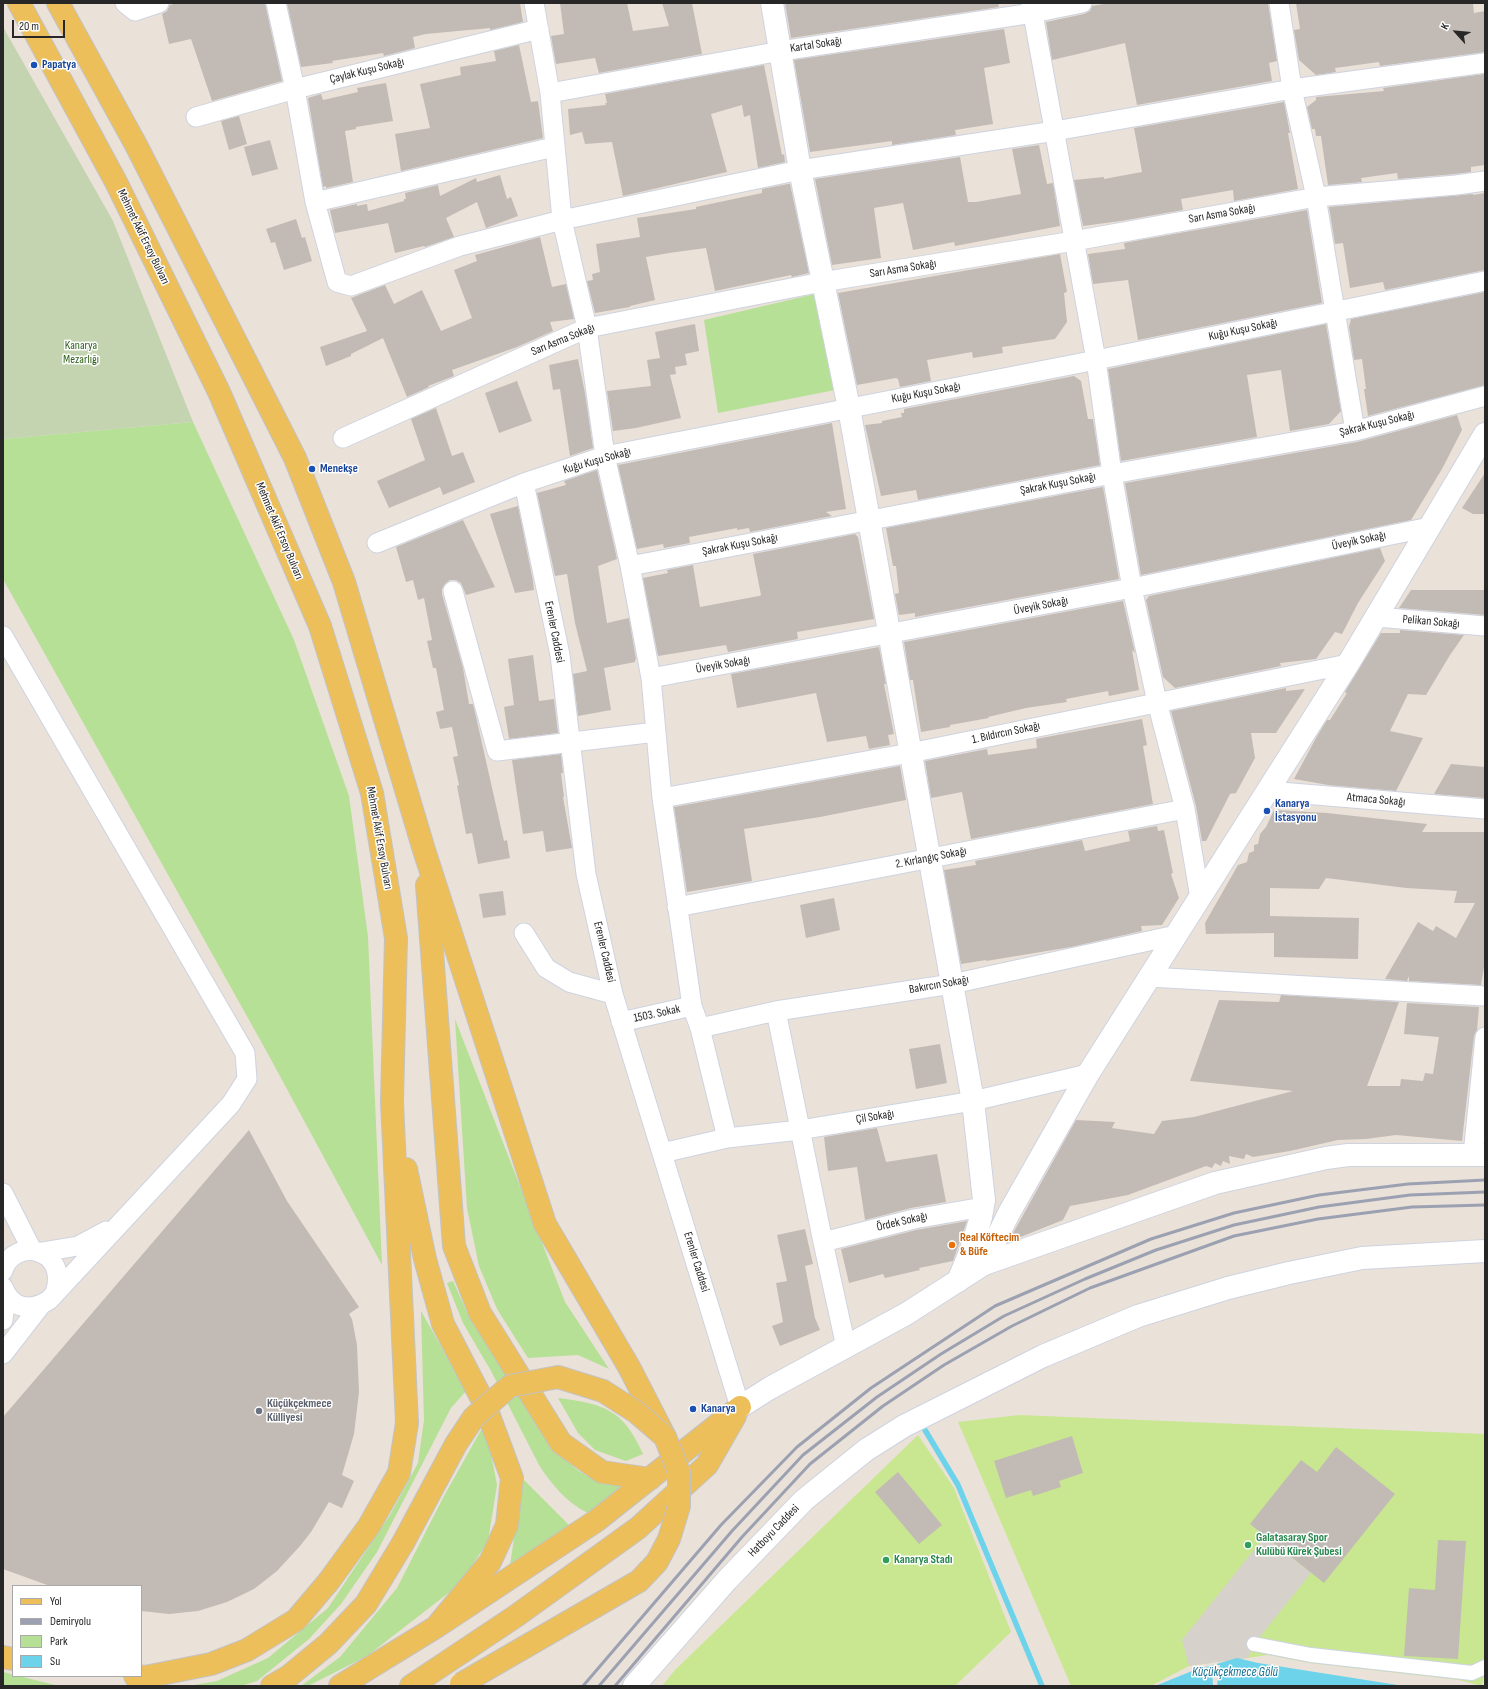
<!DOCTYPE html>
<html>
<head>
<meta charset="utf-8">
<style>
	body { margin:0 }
	#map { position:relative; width:1488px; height:1689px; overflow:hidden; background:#eae1d9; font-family:"Sofia Sans Condensed",sans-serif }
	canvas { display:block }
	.frame { position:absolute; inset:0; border:4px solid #272727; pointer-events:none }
	.legend { position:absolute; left:12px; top:1585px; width:130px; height:92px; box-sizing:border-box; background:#fff; border:1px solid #a9a9a9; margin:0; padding:5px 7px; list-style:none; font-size:12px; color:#272727 }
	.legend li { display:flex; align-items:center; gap:8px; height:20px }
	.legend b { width:20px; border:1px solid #a9a9a9 }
	.north { position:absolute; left:1436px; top:12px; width:40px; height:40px; -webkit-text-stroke:3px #fff; paint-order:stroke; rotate:297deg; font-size:11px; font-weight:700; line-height:16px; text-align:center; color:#272727 }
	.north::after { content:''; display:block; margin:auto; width:14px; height:18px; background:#272727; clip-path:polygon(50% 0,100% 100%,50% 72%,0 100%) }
	.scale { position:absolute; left:12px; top:20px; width:53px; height:18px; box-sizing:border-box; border:2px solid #272727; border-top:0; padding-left:5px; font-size:12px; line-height:14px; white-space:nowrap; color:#272727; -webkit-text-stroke:3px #fff; paint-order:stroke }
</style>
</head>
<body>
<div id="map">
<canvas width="1488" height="1689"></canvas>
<div class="frame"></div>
<ul class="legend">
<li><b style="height:5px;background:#edbf5b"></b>Yol</li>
<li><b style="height:5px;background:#9ca1b1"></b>Demiryolu</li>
<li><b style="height:11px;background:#b5e095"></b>Park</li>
<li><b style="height:11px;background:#6cd3eb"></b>Su</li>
</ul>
<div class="north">K</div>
<div class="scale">20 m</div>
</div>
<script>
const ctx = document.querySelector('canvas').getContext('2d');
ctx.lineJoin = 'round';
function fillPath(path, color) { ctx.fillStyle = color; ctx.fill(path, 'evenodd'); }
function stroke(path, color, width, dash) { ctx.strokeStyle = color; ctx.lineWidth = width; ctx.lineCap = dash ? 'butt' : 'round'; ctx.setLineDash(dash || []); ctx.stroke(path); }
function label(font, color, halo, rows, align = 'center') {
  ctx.font = font + ' "Sofia Sans Condensed",sans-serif'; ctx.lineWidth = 3; ctx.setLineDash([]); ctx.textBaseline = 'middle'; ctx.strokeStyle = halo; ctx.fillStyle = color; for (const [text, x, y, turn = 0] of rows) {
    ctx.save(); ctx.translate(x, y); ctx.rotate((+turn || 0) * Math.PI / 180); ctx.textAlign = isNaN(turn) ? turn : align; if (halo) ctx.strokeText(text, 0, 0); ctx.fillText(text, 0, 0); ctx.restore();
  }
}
const green = new Path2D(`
	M815,294l20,96 -117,23 -14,-93z
	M193,422l101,218 55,156 19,141 14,328 -114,-211 -265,-475v-140z
	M455,1019l110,283 44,67 -31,-14 -50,3 -31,-49 -18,-43 -12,-58z
	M453,1281l13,29 97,147c22,22 33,24 62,30l-37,26c-21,-10 -36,-28 -49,-48l-48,-94 -28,-48 -16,-40z
	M421,1311l45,80 -15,17 -74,144 -36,52 -32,35 -52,42 -16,5h-52l28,-5 51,-23 60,-50 62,-93 28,-52 6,-43z
	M558,1398c46,6 65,11 85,56l-17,7 -31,-11 -17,-17z
	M485,1423l12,62 -9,56 -28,43 -93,72 -59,30h-7l39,-29 57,-69 47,-92z
	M523,1479l46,46 -59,40z
	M3,1672l56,14h-56z`);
const cemetery = new Path2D(`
	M3,27l110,194 80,201 -190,17z`);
const pitch = new Path2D(`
	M1019,1415l466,19v234l-3,18 -23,-6 -150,-17 -41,-8 -79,11 -38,20h-80l-113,-264z
	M918,1435l36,53 57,144 -56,54h-293l13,-16z`);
const plaza = new Path2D(`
	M1265,1536l46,37 -57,71 -6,14 -59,8 -7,-26z`);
const water = new Path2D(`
	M1237,1658l21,5 146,23h-249l37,-15z`);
const pier = new Path2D(`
	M1214,1662h3v3h3l-3,21h-4l-1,-20 2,-1z`);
const stream = new Path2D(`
	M925,1430l33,55 84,201`);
const building = new Path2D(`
	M177,3h88l17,78 -70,20 -21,-62 -22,5 -7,-30 5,-3 3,-6z
	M287,3h233l3,19 -33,8v-2l-64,6 -13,3 2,11 -31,8 -1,-3 -51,8 1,2 -32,4z
	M560,3h67l6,28 36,-5 -7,-23h30l10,51 -103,19 -4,-15 -39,6 -5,-28 13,-2z
	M785,3h213l1,4 -208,31z
	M1110,3h158l9,58 -8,2 3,18 -135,24 -12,-62 -73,17 -6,-38 38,-8 6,-3 2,-5z
	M1296,3h177l1,10 11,-2v41l-105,14 -1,-4 -44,6 1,4 -20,3 -17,-15 -5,-30 6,-1z
	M1004,29l6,34 -26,5 9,56 -38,6 1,5 -64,10v-4l-82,11 -16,-92z
	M519,45l12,57 7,-1 5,37 -142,33 -6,-37 35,-6 -10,-44 41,-9 -1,-8 36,-6 -2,-10z
	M764,65l18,90 2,-1 1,8 -27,6 -8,-53 -6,2 -2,-12 -31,9 16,58 -104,24 -11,-54 -27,2 -3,-12 -12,3 -2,-26 38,-4 -1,-2h2l-2,-9z
	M1484,74l1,91 -14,2v5l-16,2 -57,5 -1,-6 -36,5 1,4 -34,3 -7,-49h-5l-1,-7h-3l-5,-22 9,-7v-3l68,-6 -1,-3z
	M386,83l7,38 -37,6v2l-11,2 8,51 -27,6v-2l-3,1 -15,-89 13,-4 2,6 35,-8 -1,-4z
	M1284,102l6,31h-2l10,56 -64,12 -1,-11 -52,9 2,11 -62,11 -38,5 -9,-46 30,-3v2l38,-7 -8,-44z
	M239,116l8,28 -18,6 -8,-29z
	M270,140l8,29 -26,7 -8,-29z
	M1039,145l8,39 6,-1 7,43 -105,20 -1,-4 -41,8 -10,-47 -29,5 7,50 -49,7 -17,-86 145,-22 8,45h8l45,-8 -9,-45z
	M500,175l7,24 4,-2 7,19 -32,12 -9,-26 -31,16 8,19 -29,10 -1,-1 -29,7 -7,-30 -53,10 -5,-23 27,-6v2l10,-2 1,7 36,-10v-2h2l-1,-6 33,-8 2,11 36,-18 1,4z
	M788,184h2l19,89 -17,4 -1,-2 -76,16 -9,-43 -37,5 -23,4 9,43 -25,6v1l-35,6 -8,-32 6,-1 -1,-6 8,-2 -4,-28 44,-7 -3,-19 59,-9v-2l66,-14v-4z
	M1485,193v77l-100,20 -2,-8 -33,6 -7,-45 -8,1 -6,-37 144,-13v1z
	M1307,210l15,93 -184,37 -10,-60 -35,4 -5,-30 37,-5 -1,-6z
	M296,219l6,19 3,-1 7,24 -28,9 -9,-28 -4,1 -5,-14z
	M540,237l12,50 14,-3 8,35 -24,3 3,9 -36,16 -65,23 2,6 -26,10 1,1 -22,10 -24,-59 -32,16v2l-25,10 -6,-19 47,-16 -16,-33 34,-13 9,19 28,-14 19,41 31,-13 -18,-48 23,-9 -2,-6z
	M1060,254l7,38 -3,1 3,29 -12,17 -53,8 1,6 -30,5 -1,-6 -45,8 4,21 -31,6 -2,-8 -2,-1 -39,7 -19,-92z
	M1485,292v93l-117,31 -4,-27h2l-4,-30 -8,1 -5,-33 2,-8z
	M695,324l4,27 -14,3 2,11 -12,2 1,7 -6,1 11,43 -45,10 -23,3 -6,-40 44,-5 -4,-26 13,-2 -5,-26z
	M1326,324l15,87 -12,13 -39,7 -9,-61 -34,5 10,62 -136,24 -13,-92z
	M578,359l7,34 8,55 -23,8 -10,-67 -7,1 -4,-25z
	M1074,376l7,5 7,38h5l7,46 -182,35 -2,-10 -35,6 -16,-71 17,-2v-2l20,-4 -1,-4h3v-4z
	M517,381l15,40 -33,12 -14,-40z
	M436,408l16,48 11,-4 12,30 -32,13 -3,-8 -51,21 -12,-27 48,-21 -14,-41z
	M1457,415l5,15 -20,39 -31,51 -270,55 -16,-92 232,-41z
	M832,423l14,86 -20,3 6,4 -82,16 -1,-4 -12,2v-2l-48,9 1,6 -26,5 -1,-4 -26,5 -19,-84z
	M597,470l20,89 -19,7 9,57 22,-5 7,41 -1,1v2l-31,6 7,42 -33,6 -5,-42 14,-3 -12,-48 -8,-49 -12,2 -18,-83 29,-8 -2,-4z
	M1485,473v41h-12l-11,-6z
	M1103,487l16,92 -204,38v-4l-16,2 -4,-21 4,-1 -3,-27h-3l-7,-38z
	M518,506l15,75 1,9 -19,3 -25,-79z
	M463,520l32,67 -29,8 -5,-12 -5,-3h-6l-5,4 -3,5v5l21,74 6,36h4l4,17 27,120 3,-1 3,18 -32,6 -6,-31 -6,1 -9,-48 2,-1 -6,-28 5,-1 -6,-29 -12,2 -4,-17 8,-2 -8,-42h-3l-6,-27 5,-1 -8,-42 -6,2 -5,-20 -7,2 -10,-35z
	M855,534l3,3 16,82 -77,13 1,7 -70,13 -2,-7 -68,11 -15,-78 25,-5 -1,-3 26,-5 7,42 59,-11 2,-1 -8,-41z
	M1380,548l5,13 -27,42 -16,31 -7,-2 -19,27 -36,4 1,3 -106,22 -12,-11 -17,-77 3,-4z
	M1411,590h74v25l-86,-7z
	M1123,601l12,52 -3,-3 7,40 -30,6 -1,-5 -42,8 1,3 -41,6 -38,9 1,1 -39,7v2l-29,5 -8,-52h-3l-6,-38z
	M1400,630l64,5 -14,20 -24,40 -18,-1 -18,37 33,7 -27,53 -68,-6 -34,-6 22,-41 11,-18h3l17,-27h-2l1,-3 35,-57h19z
	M879,647l7,37h-2l10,50 -6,1 2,10 -21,4 -3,-13 -39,6 -11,-49 -79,15 -6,-34z
	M533,655l6,46 15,-2 4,34 -49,6 -5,-32 10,-2 -6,-46z
	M1286,688v3l19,-2 -29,44h-25l4,25 -19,35 -6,1 -24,47h-4l-6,-35 -25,-95z
	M1142,719l5,26 -4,1 10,58 -182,35 -9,-47 -31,6 -6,-37 62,-12 1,6 49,-7 -1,-9z
	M561,754l2,19h-2l3,24h-1l9,51 -26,4 -3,-21 -20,3 -11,-74z
	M1451,764l34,3v31l-51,-4z
	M900,766l6,34 -86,17 -76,12 8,52 -65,11 -13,-85z
	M1274,810l53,3 100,11 -5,8h63v129l-4,24 -72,-4v-5l-2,5 -22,-2 33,-57 15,9 3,-5 20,12 19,-35h-21l3,-12 -51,-3 -80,-10 -7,11 -49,-1v28l89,2 -1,41 -84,-2v-24l-68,1 -1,-11 33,-58 9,-3 2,-9 5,-2v-6l4,-1 2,-10 6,-7z
	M1157,826l1,5 6,-1 9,43 -2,1 8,24 -17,27 -21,1 1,5 -71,16 -85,14v-1l-25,4 -17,-94 32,-5 -1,-4 107,-21 3,11 45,-10 -2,-10z
	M503,891l3,24 -23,3 -4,-24z
	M834,898l6,32 -34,8 -6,-33z
	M1281,995l118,7 -32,84h33l1,-7 22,2 2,-8 8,1 6,-37 -35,-3 3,-31 72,4 -2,23 -3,6 -12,105 -66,-6 -30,4 -28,1 -48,11 -37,6 -7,-3 -2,5 -15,-3 1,8 -7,-3 -2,5 -6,-3 -3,5 -6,-2 -78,29 -58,11 -7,14 -45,18 -6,-3 64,-115 39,2 -3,6 42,6 8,-13 32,-4 99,-26 -103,-10 29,-81 60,2z
	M940,1044l7,39 -31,6 -7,-40z
	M877,1128l9,34 51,-8 9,48 -35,6 -46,12 -8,-53 -29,4 -4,-34z
	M249,1130l38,71 72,106 -10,7 3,5 5,26 2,47 -5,42 -12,41 12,6 -12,27 -13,-6 -18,30 -11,14 -23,25 -23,18 -27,13 -29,9 -29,3 -28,-3v-25h-91l-47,-17v-152z
	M967,1221l-14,40 -34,7 1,2 -35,8 -2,-4 -34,9 -8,-34 75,-19z
	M805,1229l8,35 -8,2 10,52 5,12 -40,16 -8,-20 11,-4 -7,-39 11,-2 -10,-46z
	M1072,1436l11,37 -24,8 2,6 -28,9 -2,-6 -25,8 -12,-37z
	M1336,1447l59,47 -71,89 -74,-59 51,-64 16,12z
	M898,1472l44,53 -23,19 -44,-52z
	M1438,1540l28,1 -8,118 -54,-3 5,-68 26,2z`);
const pedestrian = new Path2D(`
	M1254,1644l57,11 161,18 13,-6`);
const minor = new Path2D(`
	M125,3l10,8 24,-8
	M276,3l19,86 20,113 22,80 14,4 109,-40 102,-26 238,-50 255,-39 237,-42 193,-26
	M534,3l16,90 12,127 25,108 18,128 25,110 21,112 11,120 30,208 8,22 27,110
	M1031,3l65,357 16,114 20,114 25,114 28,107 15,89
	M1279,3l13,86 24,108 39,234
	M550,93l231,-42 252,-38 49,-10
	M196,117l99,-28 244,-60
	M315,202l239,-55
	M343,438l244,-110 235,-46 252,-41 242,-44 140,-12 29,-4
	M524,483l36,172 26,219 27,120 127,413
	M377,543l147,-60 81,-27 491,-96 389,-79
	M630,566l482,-92 243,-43 130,-35
	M453,591l44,160 159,-19
	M1376,617l109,9
	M3,636l242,417 2,26 -16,25 -182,196c-19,12 -37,9 -46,-13
	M651,678l481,-90 298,-61
	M1268,791l217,18
	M662,798l248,-45 438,-89
	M677,907l508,-98
	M524,933l22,35 23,14 44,12
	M1149,977l336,19
	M776,1011l47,231 23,105
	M621,1022l71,-16
	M700,1028l76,-17 176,-27 224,-49
	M662,1153l65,-15 73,-8 173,-29 115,-27
	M1473,1155l12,-118
	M3,1193l29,57
	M823,1242l91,-23 69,-12
	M42,1252l36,-6 28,-15
	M3,1271c10,-35 67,-23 52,22
	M3,1320l3,-25
	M3,1354l38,-49`);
const tertiary = new Path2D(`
	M772,3l28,167 49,238 124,693 11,99 -3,17 -10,33 -13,31
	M984,1264l25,-51 79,-139 260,-410 137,-230
	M634,1686l93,-106 77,-80 62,-50 38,-24 139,-70 95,-40 90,-28 61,-15 73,-15 123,-7`);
const secondary = new Path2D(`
	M740,1407l30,-19 136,-74 78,-50 231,-81 111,-25 22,-3h137`);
const primary = new Path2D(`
	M19,3l97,179 103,210 101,234 52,167 24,145 -4,164 15,321 -8,50 -30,53 -40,55 -33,39 -49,30 -36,14 -66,13 -10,-1
	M58,3l78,142 159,313 49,124 80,268 121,374 84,143 36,70
	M427,885l27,361 26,67 81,130 41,29 48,7
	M406,1169l19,90 18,65 42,81 27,73 -5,47 -17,37 -54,65
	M3,1657l10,2
	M272,1686l17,-10 39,-32 38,-40 37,-61
	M340,1686l96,-59 160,-106 144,-114
	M411,1686l105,-70 122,-88 69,-63 28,-49`);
const rail = new Path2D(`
	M583,1686l138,-161 76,-78 74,-59 124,-82 156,-67 83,-26 85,-18 89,-11 77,-4
	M599,1686l133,-155 71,-76 74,-58 64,-43 63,-38 81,-37 71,-29 78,-25 85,-18 91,-12 75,-3
	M615,1686l127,-149 68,-73 73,-58 61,-41 68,-39 78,-38 144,-52 84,-17 94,-12 73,-2`);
const primaryBridge = new Path2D(`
	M403,1543l53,-99 18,-27 36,-31 48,-9 45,14 33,21 29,25 14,35v34l-10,33 -12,23 -18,19 -178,103`);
const markers = [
	[34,65,4,"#1a4fb4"],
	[312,469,4,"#1a4fb4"],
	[1267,811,4,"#1a4fb4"],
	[952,1245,4,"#e8710a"],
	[693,1409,4,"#1a4fb4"],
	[259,1411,4,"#6b7280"],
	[1248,1545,4,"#2e9e5b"],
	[886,1560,4,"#2e9e5b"]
];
const streetNames = [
	["Kartal Sokağı",816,45,-9],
	["Çaylak Kuşu Sokağı",367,71,-14],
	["Sarı Asma Sokağı",1222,214,-10],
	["Mehmet Akif Ersoy Bulvarı",143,237,64],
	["Sarı Asma Sokağı",903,269,-9],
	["Kuğu Kuşu Sokağı",1243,330,-12],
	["Sarı Asma Sokağı",563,340,-22],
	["Kuğu Kuşu Sokağı",926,393,-11],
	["Şakrak Kuşu Sokağı",1377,424,-14],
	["Kuğu Kuşu Sokağı",597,461,-16],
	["Şakrak Kuşu Sokağı",1058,484,-11],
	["Mehmet Akif Ersoy Bulvarı",279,531,67],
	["Üveyik Sokağı",1359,541,-12],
	["Şakrak Kuşu Sokağı",740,545,-11],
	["Üveyik Sokağı",1041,606,-11],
	["Pelikan Sokağı",1431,622,5],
	["Erenler Caddesi",554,632,79],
	["Üveyik Sokağı",723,665,-10],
	["1. Bıldırcın Sokağı",1006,733,-12],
	["Atmaca Sokağı",1376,800,5],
	["Mehmet Akif Ersoy Bulvarı",379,838,80],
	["2. Kırlangıç Sokağı",931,858,-11],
	["Erenler Caddesi",604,952,77],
	["Bakırcın Sokağı",939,985,-10],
	["1503. Sokak",657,1014,-12],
	["Çil Sokağı",875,1117,-9],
	["Ördek Sokağı",902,1222,-13],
	["Erenler Caddesi",696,1262,73],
	["Hatboyu Caddesi",774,1531,-46]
];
const transitNames = [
	["Papatya",42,65],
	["Menekşe",320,469],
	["Kanarya",1275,804],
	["İstasyonu",1275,818],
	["Kanarya",701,1409]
];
const parkNames = [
	["Kanarya",81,346],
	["Mezarlığı",81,360]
];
const foodNames = [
	["Real Köftecim",960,1238],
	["& Büfe",960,1252]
];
const worshipNames = [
	["Küçükçekmece",267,1404],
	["Külliyesi",267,1418]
];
const leisureNames = [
	["Galatasaray Spor",1256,1538],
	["Kulübü Kürek Şubesi",1256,1552],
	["Kanarya Stadı",894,1560]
];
const waterNames = [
	["Küçükçekmece Gölü",1235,1673]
];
fillPath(green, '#b5e095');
fillPath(cemetery, '#c4d3b0');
fillPath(pitch, '#c9e791');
fillPath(plaza, '#d6d1cb');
fillPath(water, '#6cd3eb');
fillPath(pier, '#eae1d9');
stroke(stream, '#6cd3eb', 5.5);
fillPath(building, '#c2bbb5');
stroke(pedestrian, '#ced3e0', 16);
stroke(minor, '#ced3e0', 21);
stroke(tertiary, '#ced3e0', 24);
stroke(secondary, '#ced3e0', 24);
stroke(primary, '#c3c3c3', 24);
stroke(pedestrian, '#fff', 14);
stroke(minor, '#fff', 19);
stroke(tertiary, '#fff', 22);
stroke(secondary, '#fff', 22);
stroke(primary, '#edbf5b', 22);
stroke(rail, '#9ca1b1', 3);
stroke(primaryBridge, '#c3c3c3', 24, []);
stroke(primaryBridge, '#edbf5b', 22);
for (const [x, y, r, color] of markers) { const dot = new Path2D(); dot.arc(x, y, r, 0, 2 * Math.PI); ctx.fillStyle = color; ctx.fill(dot); stroke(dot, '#fff', 1.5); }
label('12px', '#272727', '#fff', streetNames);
label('bold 12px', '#164399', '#fff', transitNames, 'left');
label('12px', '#2e611a', '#fff', parkNames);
label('bold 12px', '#c56008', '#fff', foodNames, 'left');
label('bold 12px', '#5b616d', '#fff', worshipNames, 'left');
label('bold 12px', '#27864d', '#fff', leisureNames, 'left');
label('italic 13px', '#107092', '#fff', waterNames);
</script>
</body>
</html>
